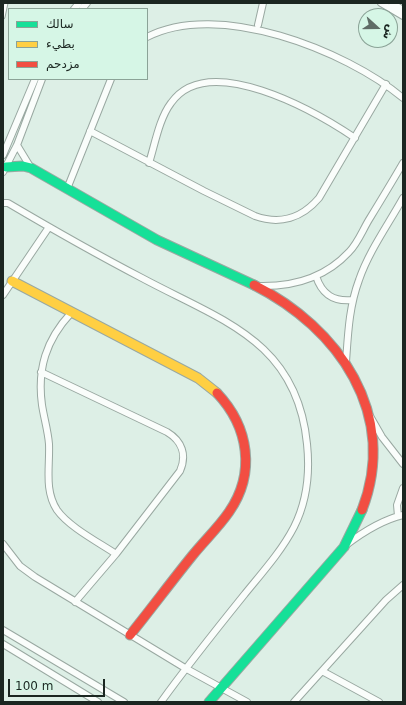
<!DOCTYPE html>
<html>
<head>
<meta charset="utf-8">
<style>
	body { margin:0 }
	#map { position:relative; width:406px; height:705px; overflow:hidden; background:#ddefe6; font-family:"DejaVu Sans","Noto Sans Arabic",sans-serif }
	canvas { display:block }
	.frame { position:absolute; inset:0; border:4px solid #1b2621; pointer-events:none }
	.legend { position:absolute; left:8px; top:8px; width:140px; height:72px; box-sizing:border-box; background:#d6f6e6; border:1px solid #8ba397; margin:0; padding:5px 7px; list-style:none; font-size:12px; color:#1b2621 }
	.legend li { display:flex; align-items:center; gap:8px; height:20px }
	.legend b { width:20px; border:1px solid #8ba397 }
	.north { position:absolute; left:358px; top:8px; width:40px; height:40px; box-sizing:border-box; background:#d6f6e6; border:1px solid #8ba397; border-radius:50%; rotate:111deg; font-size:11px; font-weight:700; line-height:16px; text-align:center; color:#1b2621 }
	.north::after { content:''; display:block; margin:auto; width:14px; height:18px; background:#5f6c66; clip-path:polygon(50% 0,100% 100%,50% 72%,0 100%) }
	.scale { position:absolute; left:8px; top:679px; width:97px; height:18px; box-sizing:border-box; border:2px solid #1b2621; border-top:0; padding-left:5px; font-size:12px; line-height:14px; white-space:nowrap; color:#1b2621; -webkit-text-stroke:3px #d6f6e6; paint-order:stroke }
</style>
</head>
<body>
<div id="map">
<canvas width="406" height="705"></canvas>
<div class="frame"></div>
<ul class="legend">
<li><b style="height:5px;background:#16e098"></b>سالك</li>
<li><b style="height:5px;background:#ffcf43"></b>بطيء</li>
<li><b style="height:5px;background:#f24e42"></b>مزدحم</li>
</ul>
<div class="north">ش</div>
<div class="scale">100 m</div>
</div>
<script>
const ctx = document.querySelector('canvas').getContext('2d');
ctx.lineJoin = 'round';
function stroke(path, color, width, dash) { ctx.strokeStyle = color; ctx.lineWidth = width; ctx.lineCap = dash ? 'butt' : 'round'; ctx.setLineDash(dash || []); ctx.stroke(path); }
const lane = new Path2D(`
	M3,17l3,-14`);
const street = new Path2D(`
	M381,3l22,13
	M392,3l11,7
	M74,9l5,-6
	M82,9l5,-6
	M258,25l5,-22
	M147,37c71,-37 198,13 256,61
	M90,131l114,60 51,25c25,9 47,2 64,-18l67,-114
	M17,145l14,23
	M3,155l32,-76
	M149,163c6,-19 10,-44 22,-60 37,-53 144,8 184,35
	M3,172l14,-27 25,-66
	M67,189l44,-110
	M3,203h5c44,26 88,51 134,75 78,42 155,62 165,166 3,28 0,57 -13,83 -13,25 -33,47 -50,68 -29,36 -57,71 -83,107
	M316,276c6,19 18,26 37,24
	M258,286c35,1 67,-8 91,-34 9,-9 14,-23 21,-34 11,-18 22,-36 33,-55
	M3,295l46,-68
	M71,313c-25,27 -34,56 -29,92 2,13 6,26 7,39 1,23 -5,46 8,66 12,17 41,32 59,44
	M346,362c2,-28 3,-55 13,-82 10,-29 29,-55 44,-82
	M41,372l126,60c15,9 20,23 13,39l-64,83 -41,48
	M370,416l12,21 21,27
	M398,516l-1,-11 6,-17
	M3,544l17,22 15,11 150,91 62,34
	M346,545c17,-13 36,-25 57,-30
	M3,630l121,72
	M3,644l95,58
	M322,671l57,31
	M294,702l92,-102 17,-15`);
const fast = new Path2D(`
	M6,167l17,-1 8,2 126,72 97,45
	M209,702l135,-155 18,-37`);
const slow = new Path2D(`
	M12,281l186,97 19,15`);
const jam = new Path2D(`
	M254,285c85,43 145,129 108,225
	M130,635c21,-26 41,-53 62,-79 12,-15 26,-28 37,-44 27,-39 20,-85 -12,-119`);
stroke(lane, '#99a8a1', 5);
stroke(street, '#99a8a1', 8);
stroke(fast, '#99a8a1', 11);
stroke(slow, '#99a8a1', 11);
stroke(jam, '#99a8a1', 11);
stroke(lane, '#fafdfb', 3);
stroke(street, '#fafdfb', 6);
stroke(fast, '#16e098', 9);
stroke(slow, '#ffcf43', 9);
stroke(jam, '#f24e42', 9);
</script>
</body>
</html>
